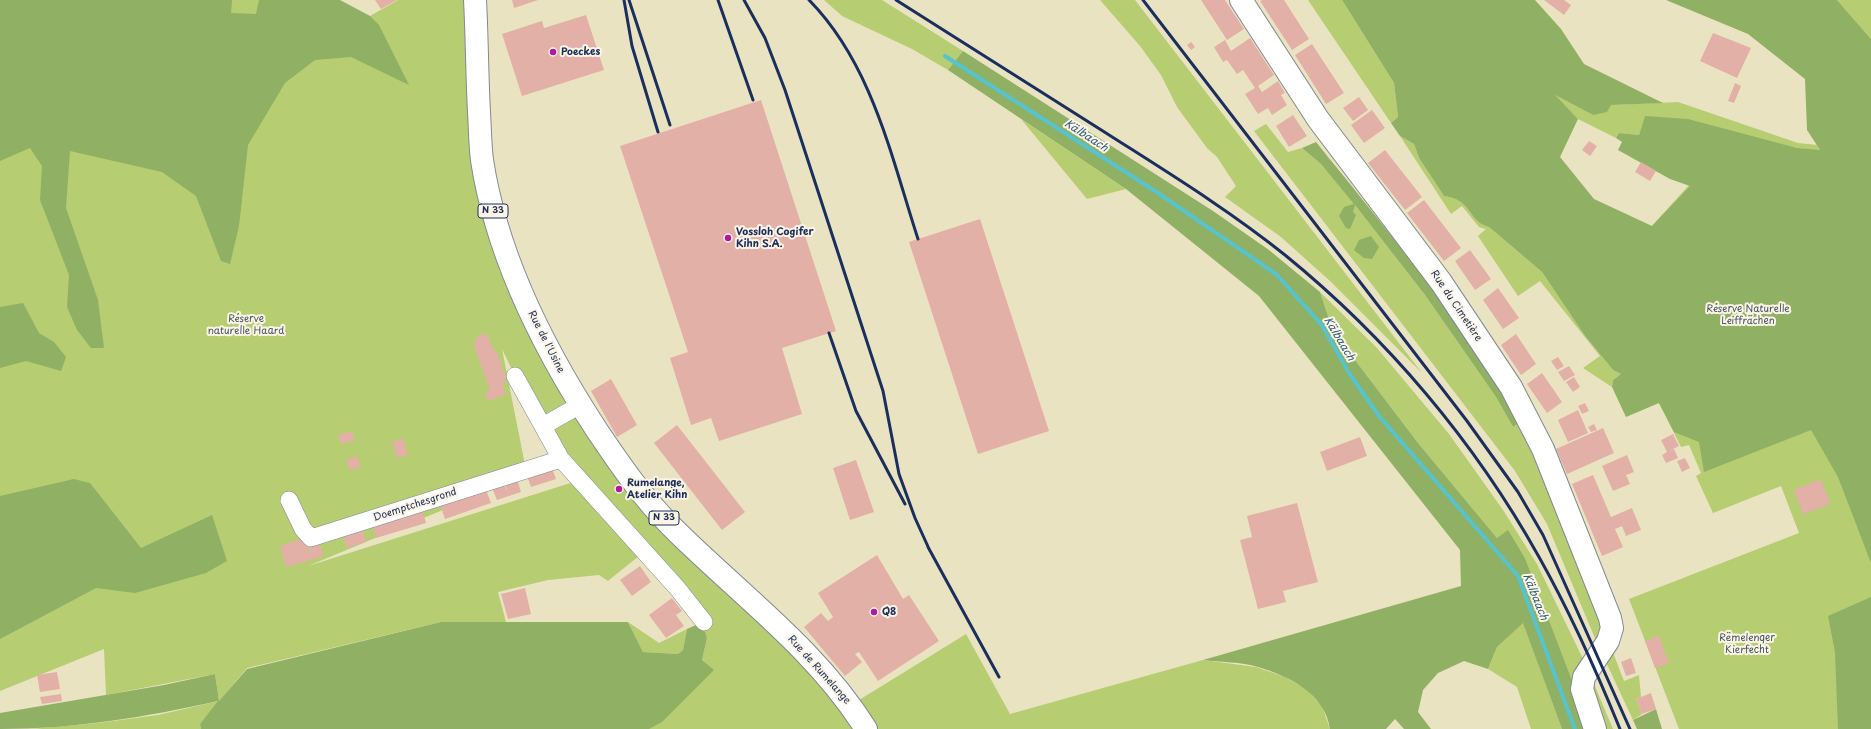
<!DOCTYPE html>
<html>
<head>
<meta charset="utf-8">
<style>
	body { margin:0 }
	canvas { display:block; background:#e9e3c1 }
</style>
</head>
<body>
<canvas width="1871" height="729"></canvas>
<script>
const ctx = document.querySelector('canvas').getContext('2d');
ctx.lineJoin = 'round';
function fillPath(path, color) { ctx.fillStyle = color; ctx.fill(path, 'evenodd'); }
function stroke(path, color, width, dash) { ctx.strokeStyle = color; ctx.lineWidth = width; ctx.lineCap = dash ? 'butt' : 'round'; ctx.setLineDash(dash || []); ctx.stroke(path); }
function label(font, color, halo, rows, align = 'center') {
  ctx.font = font + ' "Playpen Sans",sans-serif'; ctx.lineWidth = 4; ctx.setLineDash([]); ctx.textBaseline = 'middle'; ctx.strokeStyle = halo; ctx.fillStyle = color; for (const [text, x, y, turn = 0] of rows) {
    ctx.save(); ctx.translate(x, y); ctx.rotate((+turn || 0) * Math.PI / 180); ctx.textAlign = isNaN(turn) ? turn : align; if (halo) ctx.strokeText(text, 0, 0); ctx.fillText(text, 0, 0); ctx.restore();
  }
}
const green = new Path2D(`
	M0,0h327l43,16 28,-16h77l4,106 37,175 117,203 218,221 115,-71 44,80 193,-54 53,7 29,10 21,12 16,17 8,23h-686l60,-68 -2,-1 5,-22 -62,-87 -37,30 -9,-6 -51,5 -50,12 8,30h-65l-194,46 -47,56 1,5h-170l67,-6 60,-8 61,-14 -4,-27 -109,21 -2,-46 -104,42zM502,349l13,27 65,104 -272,86 219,-91z
	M824,0h58l81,51 -15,19 -36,-21 -70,-33z
	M1100,0h35l287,373 -92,-92 -49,-44 -56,-40 11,-11 -19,-29 -10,-9 -30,-41 -16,-32 -21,-29z
	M1308,0h34l52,83 4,34 -7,6z
	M1837,0h34v39z
	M1553,94l40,21 18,-10 67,-3 120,41 19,2 3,6 -23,-3 -152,-31 -6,18 -20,-2 -3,5 -38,-19z
	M1021,119l105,70 -39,10z
	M1266,124l22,28 14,-4 19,16 34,40 -2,8 2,-7 70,90 71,102 17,30 6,-4 12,23 66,164 5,28 -5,5 -50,-119 -32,-53 -261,-340z
	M1400,136l14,8 5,14 25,38c5,1 11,2 15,5 12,8 15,21 30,26l53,45 43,64 28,34 8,4 -8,6 -1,7 -29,-19 17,-12 -60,-75 -22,15 -40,-60 8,-7 -7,-2 -17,-21 -11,8z
	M1710,162l161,28v539h-192l-50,-130 170,-66 -18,-47 -68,27 -17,-37 5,-3 -12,-28 -8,2 -22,-44 -20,-163z
	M1320,292l57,56 72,86 54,76 34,54 48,99 -12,21 -48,-126 -17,-27 -11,7 -79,-95 -85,-112z
	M628,622l31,21 28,-14 -4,21 -5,4 -35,-2z
	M1523,622l39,107h-31l-14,-42 -29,-18 9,-22z
	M1612,650l12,31 15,-6 2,22 -5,2 6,15 -9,6 -28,-60z
	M1592,679l21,50h-9l-13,-38z`);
const forest = new Path2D(`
	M0,0h232l-1,13 25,1 3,-14h81l30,16 9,9 30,60 -58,-28 -36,3 -30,23 -37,62 -9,81 -9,38 -9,-3 -25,-65 -34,-24 -92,-21 -4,57 32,92 6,48h-13l-14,-18 -10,-23 2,-32 -29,-75 2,-34 -12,-18 -30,13z
	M1342,0h193l26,29 23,35 79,39 -52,2 -4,7 -14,3 -38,-20 23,24 -18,38 34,42 58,27 38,-40 -20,-7 -52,-29 4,-8 -6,-4 3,-5 20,2 6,-19 43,3 109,29 23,2 -13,-20 -2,-51 -57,-45 -82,-34h171l34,39v524l-33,-86 -27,-47 -107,42 -5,-30 -25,-10 -15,-29 -33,14 -14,-30 1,-7 8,-6 -8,-4 -28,-34 -43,-64 -53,-45c-17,-5 -17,-18 -30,-26 -4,-3 -10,-4 -15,-5l-25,-38 -5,-14 -14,-8 -9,-13 7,-6 -4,-34z
	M963,51l250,160 56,39 51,42 13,39 85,112 79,95 11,-8 17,28 53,138 11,33h-27l-39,-106 -26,24 -9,22 -24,-8 -26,12 -15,17 -5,22 13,17h-27l-9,-10 -9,10h-56c-5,-36 -42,-53 -72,-62 -17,-5 -38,-5 -55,-7l258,-74 -1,-36 -201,-254 -133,-107 -178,-119z
	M1316,142c73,90 147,180 203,281l-6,4 -17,-30 -71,-102 -70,-90 -2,7 3,3 -6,14 -4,-1 -7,-12 5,-9 10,-3 -33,-40 -19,-16z
	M1371,236l8,11 -7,12 -8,-1 -10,-8 5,-10z
	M23,303l16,30 15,9 12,15 -5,14 -35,-10 -26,7v-61z
	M74,479l16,4 51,65 71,-33 15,46 -21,12 -71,20 -39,-5 -96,51v-143z
	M1871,597v132h-33l-3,-77 -7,-36z
	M441,622h187l15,30 35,2 5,-4 4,-21 9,-4 7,2 4,11 -5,22 12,10 -52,52 -13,7h-448l-1,-5 18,-23c-72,16 -144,28 -218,28v-16l164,-28 51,-11 4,27 28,-32z
	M1656,709l6,20h-25l-4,-9z`);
const stream = new Path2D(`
	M945,56l210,135 121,83 45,50 30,52 28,40 139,160 57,153`);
const building = new Path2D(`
	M375,0h22l-16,9z
	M512,0h26l-24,8z
	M1201,0h24l19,29 -17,11z
	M1262,0h22l25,39 -17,11 -32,-49z
	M1544,0h20l7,5 -7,10z
	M586,15l18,55 -82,26 -20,-62 40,-13 2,7z
	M1713,33l38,15 -14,30 -37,-17z
	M1250,38l24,37 -16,11 4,6 16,-11 7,12 -4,2 6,10 -15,10 -4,-7 -10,6 -13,-20 10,-6 -12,-18 -6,4 -10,-14 -4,2 -9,-15 11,-7 6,11z
	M1191,42l4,5 -4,3 -4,-5z
	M1312,44l32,49 -18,11 -31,-49z
	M1735,83l6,3 -7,17 -6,-2z
	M1359,97l9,13 -15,11 -10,-13z
	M761,100l75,231 -54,17 20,66 -83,27 -8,-23 -20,7 -21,-67 18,-6 -68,-206z
	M1372,110l13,18 -21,15 -13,-18z
	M1293,115l14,21 -18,11 -13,-21z
	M1589,141l8,5 -7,10 -8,-6z
	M1385,150l37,47 -17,13 -37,-47z
	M1641,162l15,9 -6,10 -15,-9z
	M1424,200l37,48 -17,13 -37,-48z
	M980,219l69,212 -71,23 -69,-212z
	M1470,250l21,29 -16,11 -20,-29z
	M1498,288l21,30 -16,11 -20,-29z
	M487,333l6,18 3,-1 11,32 -5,1 4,11 -18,7 -3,-9 5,-2 -17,-47 4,-1 -1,-5z
	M1516,334l20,30 -15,11 -20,-30z
	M1558,357l6,9 -7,4 -6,-9z
	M1569,366l6,9 -11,6 -6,-9z
	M1542,373l20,29 -15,11 -20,-29z
	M1574,377l6,10 -7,5 -7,-10z
	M611,379l26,46 -20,12 -26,-46z
	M1585,403l4,8 -7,3 -4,-8z
	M1578,410l10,23 -20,9 -10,-22z
	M1594,424l3,6 -6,2 -3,-5z
	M677,425l68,87 -23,18 -68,-87z
	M1603,428l11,25 -47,21 -11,-25z
	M352,431l3,9 -14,4 -3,-9z
	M1673,434l6,12 -10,5 5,-2 4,9 -12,5 -4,-8 5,-3 -6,-12z
	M1360,437l7,19 -40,15 -7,-19z
	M403,438l5,17 -11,3 -5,-16z
	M1627,455l7,17 -8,3 4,9 -17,7 -11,-25z
	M357,456l4,11 -11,3 -4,-10z
	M1685,458l5,10 -8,4 -5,-11z
	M856,460l18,52 -24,8 -17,-52z
	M552,468l4,11 -25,8 -4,-11z
	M1593,475l18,42 21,-9 9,22 -15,6 -4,-10 -7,3 8,18 -21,9 -30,-72z
	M517,479l4,13 -24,8 -5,-12 12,-4 4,9 -3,-9z
	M1821,479l9,25 -27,10 -9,-24z
	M486,490l5,13 -46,16 -5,-14z
	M1297,503l21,79 -35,9 3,11 -28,7 -18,-69 12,-3 -5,-21z
	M422,509l4,14 -50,15 -4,-14z
	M362,527l4,15 -19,6 -5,-15z
	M304,538l7,22 -25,7 -6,-21z
	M320,544l3,12 -12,4 -3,-12z
	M877,555l26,44 6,-4 30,46 -61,40 -19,-29 -4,2 7,8 -17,14 -41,-49 17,-14 7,8 5,-4 -15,-24z
	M640,566l11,16 -19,14 -12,-16z
	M525,588l6,26 -23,5 -7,-25z
	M672,598l10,13 -6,4 8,11 -18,12 -17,-23z
	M1659,636l10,27 -14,5 -10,-27z
	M1631,658l5,15 -10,3 -5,-14z
	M57,672l3,17 -20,3 -3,-17z
	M1651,693l5,16 -14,5 -6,-15z
	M61,694l1,7 -20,3 -2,-7z`);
const street = new Path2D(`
	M515,376l46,83 117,130 26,33
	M543,426l37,-21
	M289,500l14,29 8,9 250,-79`);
const secondary = new Path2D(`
	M1241,0l77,119 123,163 70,105 32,62 67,169 2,10 -4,13 -24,36 -2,12 13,40`);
const primary = new Path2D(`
	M475,0c2,37 2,75 4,112 1,16 1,32 3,48 15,98 62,190 116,272 23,34 45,66 74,95 66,66 144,122 194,202`);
const rail = new Path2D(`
	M624,0l8,46 26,86
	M629,0l41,125
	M718,0l35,100
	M744,0l21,38 20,52 98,301 16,83 16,44 15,33
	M809,0c63,64 82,156 109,239
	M896,0c70,44 140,89 210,133 61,39 123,77 179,122 102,83 190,187 254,302 31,55 57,113 81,172
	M1143,0l324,421 51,71 25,43 87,194
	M829,333l27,78 49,93
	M928,547l71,130`);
const markers = [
	[553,52,4,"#b5179e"],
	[728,238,4,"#b5179e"],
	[619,489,4,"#b5179e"],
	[874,612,4,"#b5179e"]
];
const shields = [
	[493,211,30],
	[664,518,30]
];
const shieldNames = [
	["N 33",493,211],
	["N 33",664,518]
];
const poiNames = [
	["Poeckes",561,52],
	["Vossloh Cogifer",736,232],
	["Kihn S.A.",736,244],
	["Rumelange,",627,483],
	["Atelier Kihn",627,495],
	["Q8",882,612]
];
const streetNames = [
	["Rue du Cimetière",1456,306,56],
	["Rue de l'Usine",546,342,63],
	["Doemptchesgrond",415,505,-18],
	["Rue de Rumelange",819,670,48]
];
const parkNames = [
	["Réserve Naturelle",1748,309],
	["Leiffrächen",1748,321],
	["Réserve",246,319],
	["naturelle Haard",246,331],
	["Rëmelenger",1747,638],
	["Kierfecht",1747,650]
];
const waterNames = [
	["Kälbaach",1086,136,33],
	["Kälbaach",1339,339,59],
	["Kälbaach",1535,597,68]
];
fillPath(green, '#b6cd72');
fillPath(forest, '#90b064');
stroke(stream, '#56c3cd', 4);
fillPath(building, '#e3b0a8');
stroke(street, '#828990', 18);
stroke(secondary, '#828990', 24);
stroke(primary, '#828990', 24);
stroke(street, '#fff', 17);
stroke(secondary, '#fff', 22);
stroke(primary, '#fff', 22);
stroke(rail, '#1b2f5e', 3);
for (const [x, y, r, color] of markers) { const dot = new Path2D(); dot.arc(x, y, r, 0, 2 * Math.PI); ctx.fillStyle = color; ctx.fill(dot); stroke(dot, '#fcf5e5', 1.5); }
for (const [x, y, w] of shields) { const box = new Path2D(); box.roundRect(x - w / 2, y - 7, w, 14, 3); ctx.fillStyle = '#fcf5e5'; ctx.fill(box); stroke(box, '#1b2f5e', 1); }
label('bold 9px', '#1b2f5e', null, shieldNames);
label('bold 10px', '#1b2f5e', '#fcf5e5', poiNames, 'left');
label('10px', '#1b2f5e', '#fcf5e5', streetNames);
label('10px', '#425663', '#fcf5e5', parkNames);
label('italic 11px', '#2d5b7f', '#fcf5e5', waterNames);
</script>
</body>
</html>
